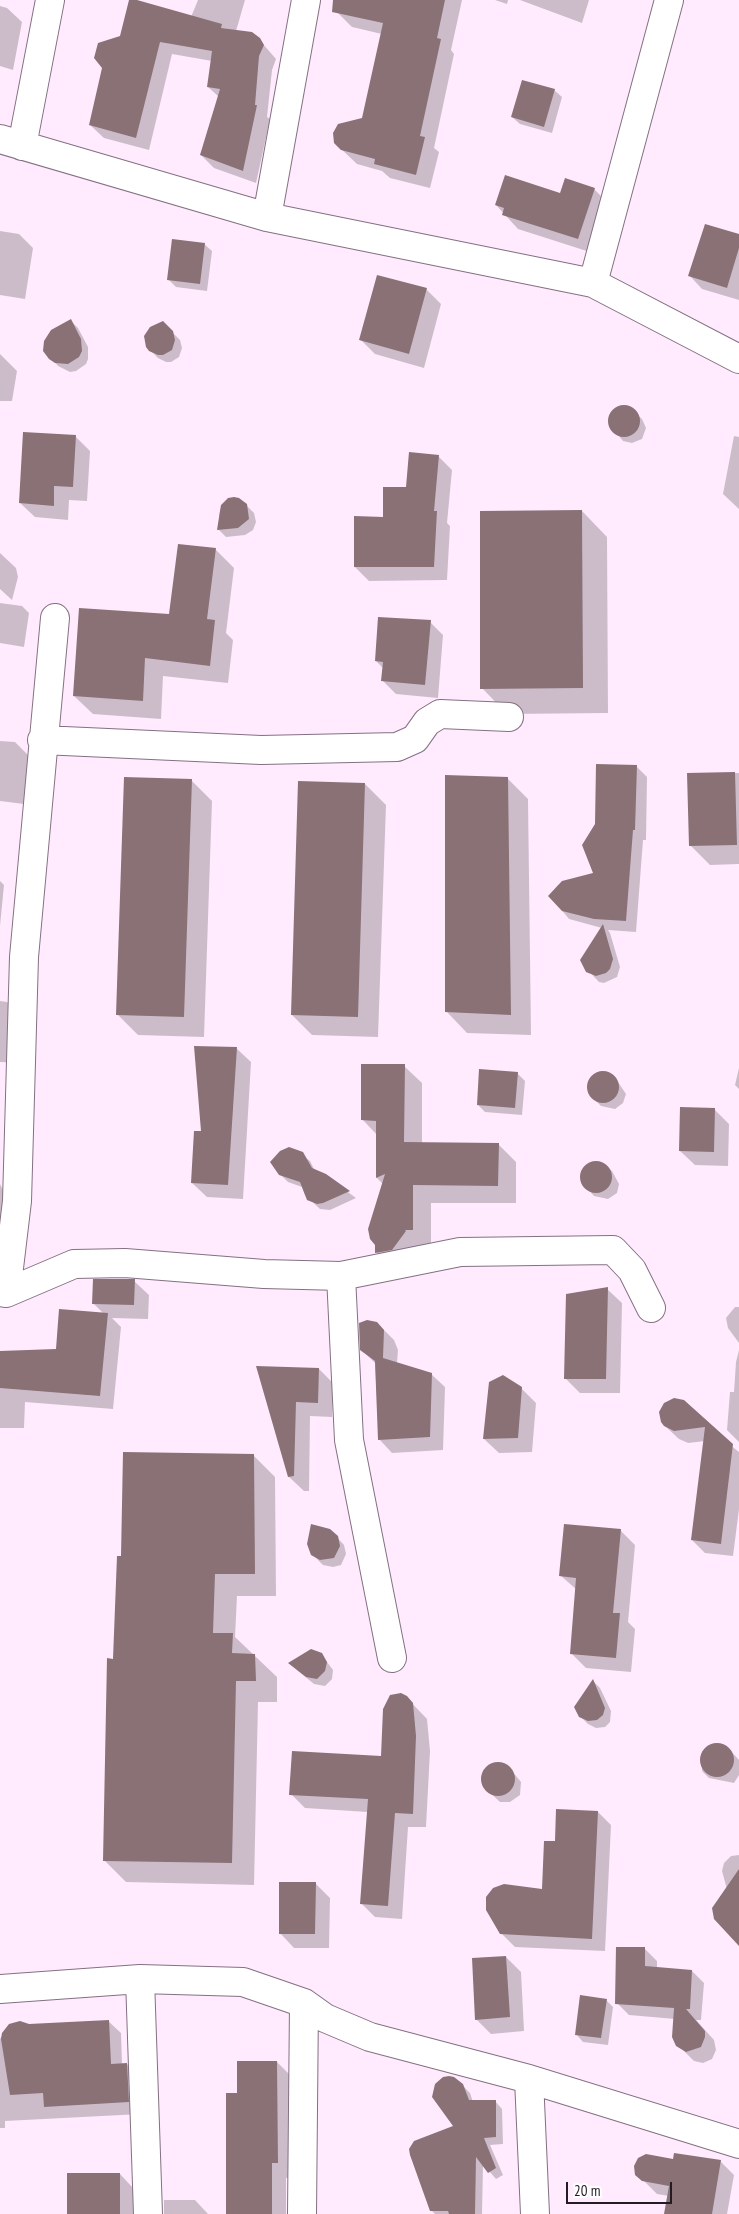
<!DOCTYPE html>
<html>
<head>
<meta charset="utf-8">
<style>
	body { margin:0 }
	#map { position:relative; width:739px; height:2214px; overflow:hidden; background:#ffebfd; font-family:"PT Sans Narrow",sans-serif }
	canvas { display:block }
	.scale { position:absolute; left:566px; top:2182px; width:106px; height:22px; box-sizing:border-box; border:2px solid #231c23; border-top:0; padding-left:6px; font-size:15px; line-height:18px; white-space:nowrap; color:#231c23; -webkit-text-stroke:4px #fff; paint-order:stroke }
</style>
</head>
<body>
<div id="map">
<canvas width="739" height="2214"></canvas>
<div class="scale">20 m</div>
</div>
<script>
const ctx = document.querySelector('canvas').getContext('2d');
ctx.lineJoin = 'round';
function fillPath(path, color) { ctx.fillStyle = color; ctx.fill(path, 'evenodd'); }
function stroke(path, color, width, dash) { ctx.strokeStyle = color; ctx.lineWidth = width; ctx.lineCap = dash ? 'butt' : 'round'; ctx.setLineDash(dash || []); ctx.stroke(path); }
const shadow = new Path2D(`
	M130,0l61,17 7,-17h47l-9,31 20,5 20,23 -4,11 -5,47 3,2 -14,64 -42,-15 -13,-13 18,-58 -11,-10 4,-26 -40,-7 -23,96 -45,-12 -14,-13 31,-88z
	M341,0h121l-11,50 3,4 -20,94 5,4 -9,36 -40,-10 -8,-7 -25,-7 -19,-18 26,-27 18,-85 -30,-7 -14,-14z
	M495,0h13l-1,4z
	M520,0h69l-7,23z
	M0,6l7,2 15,14 -9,48 -13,-4z
	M554,90l8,7 -10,36 -32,-9 -8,-7z
	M594,189l15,15 -16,49 -75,-24 -22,-24z
	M0,231l19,3 14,14 -8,51 -25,-4z
	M739,236v64l-37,-11 -12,-13z
	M204,244l8,7 -5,40 -31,-4 -7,-7z
	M378,276l49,14 14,14 -17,64 -49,-14 -15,-15z
	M71,321l7,7 10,19v12l-2,5 -10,7 -6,1 -12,-6 -13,-15 3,-16z
	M163,323l17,17 2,8 -3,9 -8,5h-5l-8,-4 -8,-8z
	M0,354l17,17 -5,30h-12z
	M620,407l10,1 12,11 4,9 -4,11 -10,4 -9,-2 -13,-16 2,-13z
	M75,436l15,15 -3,50 -18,-1 -1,20 -33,-3 -15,-14z
	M734,436l5,1v72l-16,-15z
	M438,456l14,14 -5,53 3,3 -3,54 -78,1 -14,-14 29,-49 23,-30z
	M225,502h18l11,11 2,9 -3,8 -8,5 -19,2 -8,-8 2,-19z
	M582,511l25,26 1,176 -101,1 -25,-26z
	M215,549l19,19 -8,65 7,7 -5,43 -65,-7 -2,43 -68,-5 -19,-18 96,-81z
	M0,553l16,15 2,9 -6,23 -12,-11z
	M0,603l22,3 7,7 -5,34 -24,-4z
	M430,622l13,13 -5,63 -42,-4 -14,-14 1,-12 -7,-7z
	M0,741l15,1 15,15 -6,47 -24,-3z
	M637,767l10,10 -1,63h-3l-7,92 -28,-2 2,3 10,34 -3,10 -13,6 -5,-1 -15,-16 18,-38 -33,-9 -19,-23 8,-11 36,-11 2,-50z
	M739,773v91l-29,1 -20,-20 -2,-71z
	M507,778l21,21 3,236 -64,-2 -20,-21z
	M191,780l21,21 -8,236 -66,-2 -21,-21z
	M365,784l21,21 -8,232 -66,-2 -20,-20z
	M0,881l4,4 -4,41z
	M0,1001l7,1 14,14 -1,47 -20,-1z
	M236,1048l15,14 -8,137 -36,-2 -15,-14 10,-50z
	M404,1066l18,17v60l76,1 18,18v41h-85v45l-37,22 -17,-17 6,-69 -6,-6v-43l-15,-16z
	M739,1068v21l-4,-4z
	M606,1072l12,10 8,12 -3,9 -8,6 -14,-3 -8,-8 -5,-9 2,-9 7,-7z
	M517,1073l8,8 -3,34 -37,-3 -7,-7z
	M715,1110l14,14 -1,42 -33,-1 -15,-14z
	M294,1149l16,12 5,10 10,4 31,23 -26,12 -10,-1 -15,-14 -3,-8 -14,-5 -8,-8 4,-24z
	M595,1162l9,2 8,7 7,13 -2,9 -9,6 -14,-3 -11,-12 -1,-10 4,-8z
	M0,1184l4,8 -4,91z
	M134,1281l15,14 -1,24 -36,-1 9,9 -8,82 -88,-7 -1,26h-24v-76l57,-2 46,-37 -10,-10z
	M607,1289l15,14 -2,90h-40l-15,-15z
	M735,1307h4v36l-11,-15 -2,-10z
	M380,1326l14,14 4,10 -1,13 34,11 14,13 -2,63 -51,3 -13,-14 -4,-76 -14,-14z
	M739,1350v92l-12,-12 3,-38h4l2,-30z
	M257,1367l62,2 14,14 -1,34 -22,-1 -1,75h-5l-15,-14z
	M521,1388l15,15 -4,49 -33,1 -15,-14z
	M674,1400l65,52v57l-6,47 -28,-3 -13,-13 13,-99 -17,2 -9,-4 -14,-13z
	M253,1455l22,22 1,119h-39l-2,41 42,40v25h-19l-4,183 -128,-3 -22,-22 18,-302z
	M620,1530l15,15 -7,77 7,7 -4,43 -45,-4 -14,-14 5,-64 -17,-15z
	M333,1533l11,12 2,9 -5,11 -8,2 -10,-2 -11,-11z
	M321,1654l12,16 -1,9 -7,7 -11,-2 -17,-14z
	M593,1681l7,7 11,23 -1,11 -5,5 -9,1 -8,-4 -7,-7z
	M406,1697l21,22 3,32 -4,76h-18l-6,92 -27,-2 -14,-14 7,-91 -63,-4 -14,-14 91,-37z
	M720,1744l10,6 9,10v15l-5,8 -25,-5 -7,-7v-17l7,-8z
	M496,1763l11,2 14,17 -1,13 -10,7h-10l-16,-15 -1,-15 8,-8z
	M598,1812l13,13 -6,126 -90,-4 -14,-14 42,-42 13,-49z
	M739,1855v78l-17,-62 2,-8 7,-7z
	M315,1883l15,15 -1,50h-35l-14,-15z
	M645,1949l12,12v7l35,3 12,12 -3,37h-5l18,20 2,10 -4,9 -9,4 -9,-2 -12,-12 -7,-30 -46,-4 -12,-12z
	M506,1957l15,15 3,59 -33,3 -15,-15z
	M606,2000l7,7 -5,38 -25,-3 -7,-8z
	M108,2021l13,12 1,31h5l12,13 2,37 -136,7v7h-5v-89l6,-10z
	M277,2062l15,15v100l-6,1v36h-59l11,-120z
	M458,2081l12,12 3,9 22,-1 7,8 1,35 -13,1 13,30 -7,4 -13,-15 -1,50h-47l-4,-4 24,-83z
	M674,2160l46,1 14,14 -7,39h-61l3,-18 -12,-2 -20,-20z
	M120,2174l13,14v13l12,13h-77z
	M164,2200h31l13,14h-44z`);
const building = new Path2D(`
	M129,0h8l85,24 -1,4 31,4 8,6 4,7 -5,11 -4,49h2l-14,66 -43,-16 20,-66 -13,-2 5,-36 -52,-9 -24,96 -47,-13 13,-57 -8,-10 4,-15 22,-7z
	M333,0h112l-8,38 4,1 -21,97 5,1 -9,38 -42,-11 1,-5 -34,-9 -7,-7 -1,-10 5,-9 24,-6 21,-95 -51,-11z
	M522,80l33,9 -11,38 -33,-10z
	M505,175l55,18 5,-15 30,10 -17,51 -76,-24 2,-7 -9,-3z
	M705,224l34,10v14l-12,40 -39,-12z
	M172,239l33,4 -5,41 -33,-4z
	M377,275l50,13 -18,66 -50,-14z
	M71,319l10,20 1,12 -3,6 -11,7 -13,-1 -6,-4 -6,-8 1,-10 7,-11z
	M163,321l10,10 2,9 -3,10 -9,5h-5l-9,-4 -3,-4 -2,-11 6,-9z
	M608 421a16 16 0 1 1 32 0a16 16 0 1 1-32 0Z
	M23,432l53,3 -3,52 -19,-1v20l-35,-3z
	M409,452l30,3 -5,56h3l-3,56h-80v-51l29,1v-30h23z
	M234,497l5,1 8,6 2,15 -11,9 -21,2 4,-25 7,-7z
	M582,510l1,178 -103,1v-178z
	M178,544l38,4 -9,71 8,1 -5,46 -65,-8 -2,43 -70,-5 6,-88 90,6z
	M378,617l53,3 -6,65 -44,-4 2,-19 -8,-1z
	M596,764l41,1 -2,65h-2l-7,91 -32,-2 -32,-8 -14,-15 14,-15 31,-8 -11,-28 13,-21z
	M735,772l2,73 -48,1 -2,-73z
	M445,775l63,2 3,238 -66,-3z
	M124,777l68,2 -8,238 -68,-2z
	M298,781l67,2 -7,234 -67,-2z
	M603,924l10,35 -3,10 -4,4 -10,3 -10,-4 -6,-12z
	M194,1046l43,1 -9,138 -37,-2 3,-52h7z
	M361,1064h44l-1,78 95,1 -1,43 -85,-1v45h-8l1,1 -14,19 -17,3v-8l-5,-6 -2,-10 17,-55 -9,4v-57l-15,-1z
	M479,1069l39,3 -3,36 -38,-3z
	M587 1087a16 16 0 1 1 32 0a16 16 0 1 1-32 0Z
	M680,1107l35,1 -1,44 -35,-1z
	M289,1147l14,5 9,16 14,6 24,17 -27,12 -6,1 -10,-4 -7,-18 -21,-7 -9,-13 10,-11z
	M580 1177a16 16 0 1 1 32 0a16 16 0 1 1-32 0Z
	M93,1279h42l-1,26 -42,-1z
	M608,1287l-2,92h-42l2,-85z
	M59,1309l49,4 -8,83 -100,-8v-37l56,-2z
	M367,1320l10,2 7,8 -1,28 49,15 -2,64 -52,3 -3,-79 -15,-11 -1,-27z
	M256,1366l63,2 -1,35 -22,-1 -2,74 -6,1z
	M503,1375l19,12 -4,51 -35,1 6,-57z
	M674,1398l10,2 49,44 -12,100 -30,-4 14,-113 -31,4 -10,-5 -3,-4 -2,-10 5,-9z
	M123,1452l131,2 1,120h-40l-2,59h20l-1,20 23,1 1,27h-20l-4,182 -129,-2 4,-203 6,1 4,-103h4z
	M311,1524l19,5 8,7 2,10 -6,12 -14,2 -9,-5 -4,-11z
	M564,1524l57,5 -8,84h7l-4,45 -46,-4 6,-76 -17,-2z
	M311,1649l11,4 5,9 -2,9 -8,8 -11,-2 -18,-14z
	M593,1679l12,29 -2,7 -6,5 -9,1 -9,-4 -5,-10z
	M401,1693l6,3 6,7 3,33 -3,78 -18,-1 -7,93 -28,-2 8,-105 -79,-4 3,-44 89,5 2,-47 7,-14z
	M700 1760a17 17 0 1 1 34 0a17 17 0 1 1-34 0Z
	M481 1779a17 17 0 1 1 34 0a17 17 0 1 1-34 0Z
	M556,1809l42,2 -6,128 -92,-5 -14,-24v-13l7,-9 11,-4 38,5 2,-48h11z
	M739,1869v77l-25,-27 -2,-11z
	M279,1882h37l-1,52h-36z
	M616,1947h29v19l47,4 -2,39h-4l19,22v6l-4,10 -15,5 -10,-6 -4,-9 2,-29 -59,-4z
	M506,1956l4,61 -35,3 -3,-62z
	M580,1995l27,4 -6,39 -26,-3z
	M109,2020l2,44 16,-1 2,39 -85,5 -1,-14 -33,2 -9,-56 1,-6 7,-9 11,-3 9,3z
	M237,2061h40l1,102h-6v51h-46v-121h11z
	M449,2076l5,1 9,7 6,16h27v37l-12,1 12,30 -8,5 -12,-16 -1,57h-26l-1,-3h-18l-20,-56 -1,-6 5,-8 39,-15 -21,-29 3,-13 8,-7z
	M674,2153l47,7 -9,54h-48l5,-28 -27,-5 -7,-6 -1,-9 4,-8 8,-4 27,5z
	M67,2173h53v41h-53z`);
const street = new Path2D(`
	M0,139l267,78 326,66 76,-283
	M22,146l28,-146
	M267,217l39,-217
	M593,283l146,76
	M42,740l219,10 136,-3 18,-8 12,-17 13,-8 69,3
	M341,1276l119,-24 153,-2 19,20 19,38
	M0,1292l6,1 68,-29 51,-1 139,11 77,2 8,164 43,218
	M6,1293l11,-92 7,-244 31,-339
	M140,1979l8,235
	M0,1989l140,-10 103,3 61,21 21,15 45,19 159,42 210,65
	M529,2079l6,135
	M302,2214l2,-211`);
fillPath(shadow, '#0003');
fillPath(building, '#897176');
stroke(street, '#837182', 30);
stroke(street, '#fff', 28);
</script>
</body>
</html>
